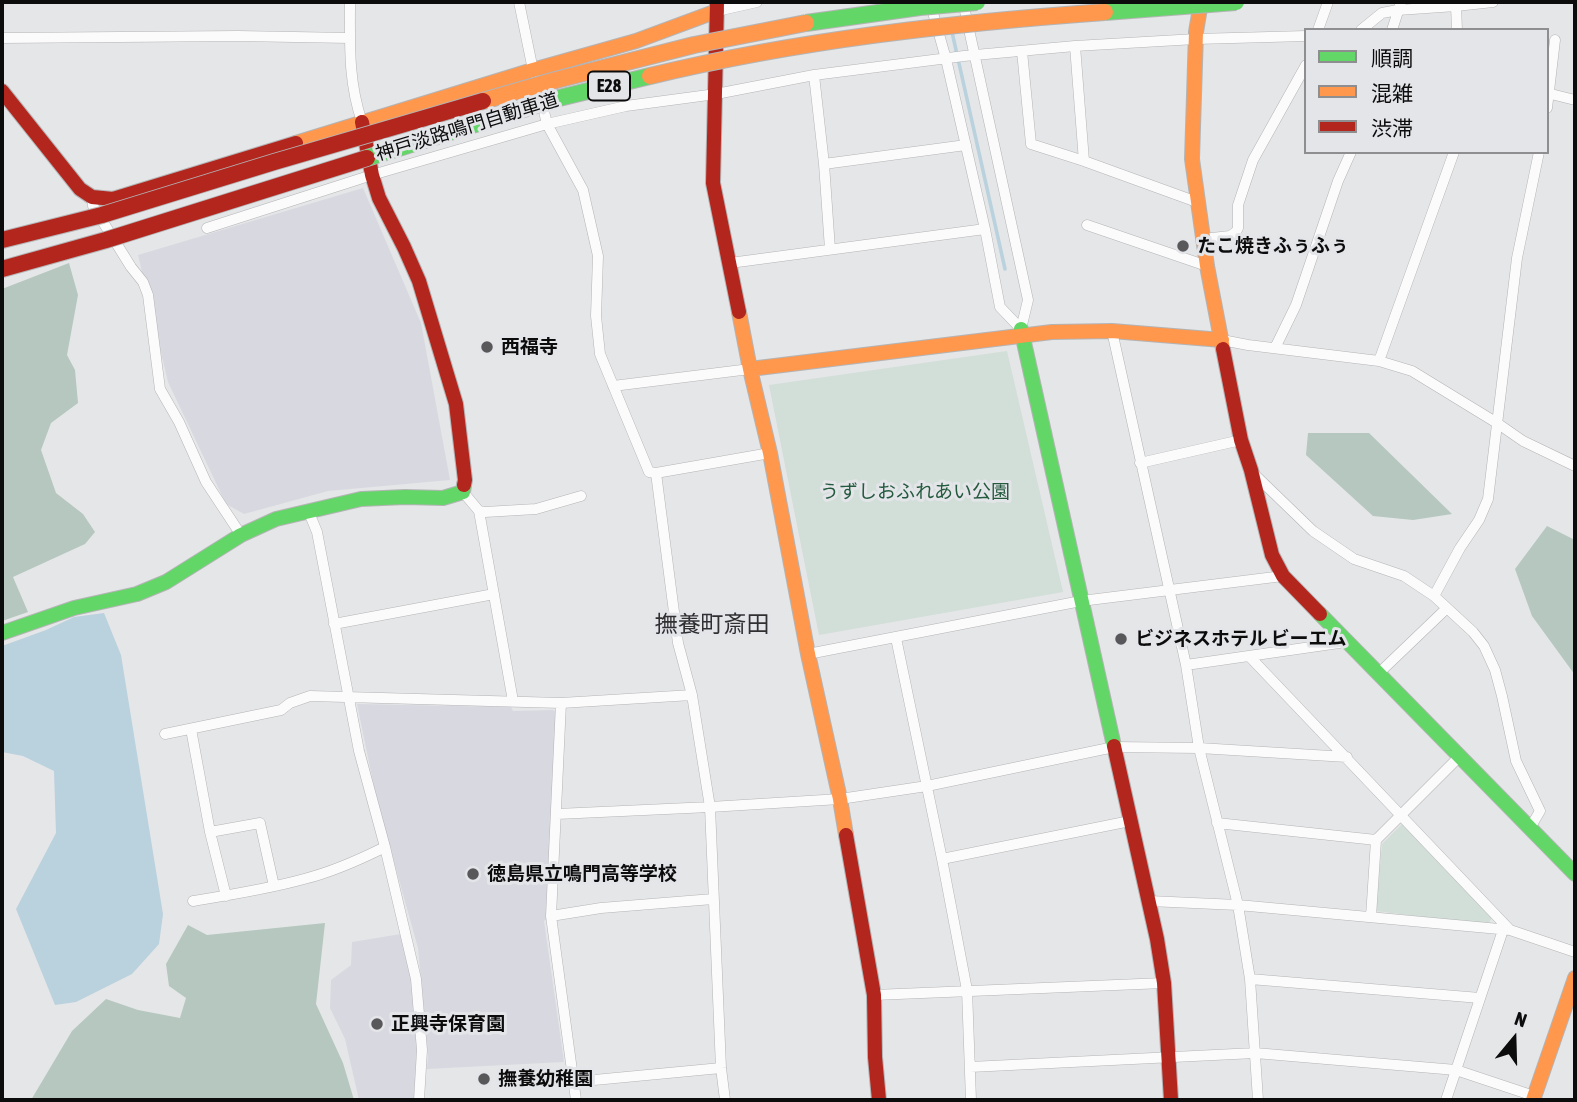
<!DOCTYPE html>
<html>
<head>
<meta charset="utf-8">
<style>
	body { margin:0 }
	#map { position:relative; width:1577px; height:1102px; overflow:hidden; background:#e5e6e8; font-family:"Asap Condensed","Noto Sans JP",sans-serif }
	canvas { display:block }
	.frame { position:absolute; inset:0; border:4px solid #0c0c0d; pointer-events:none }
	.legend { position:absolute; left:1304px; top:28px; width:245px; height:126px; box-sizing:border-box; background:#e4e5e9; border:2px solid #8e8e91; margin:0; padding:9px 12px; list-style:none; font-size:21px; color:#0c0c0d }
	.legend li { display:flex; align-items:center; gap:14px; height:35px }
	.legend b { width:35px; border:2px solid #8e8e91 }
	.north { position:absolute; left:1479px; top:1004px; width:70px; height:70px; -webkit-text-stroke:5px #e4e5e9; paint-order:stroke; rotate:19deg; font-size:19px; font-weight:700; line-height:28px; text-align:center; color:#0c0c0d }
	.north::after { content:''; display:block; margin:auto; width:24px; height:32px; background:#0c0c0d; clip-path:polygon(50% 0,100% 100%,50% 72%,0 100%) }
</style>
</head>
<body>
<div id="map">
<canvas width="1577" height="1102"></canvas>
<div class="frame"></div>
<ul class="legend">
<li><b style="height:9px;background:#63d668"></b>順調</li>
<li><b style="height:9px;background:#ff974d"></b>混雑</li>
<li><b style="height:9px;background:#b3261e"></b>渋滞</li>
</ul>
<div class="north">N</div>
</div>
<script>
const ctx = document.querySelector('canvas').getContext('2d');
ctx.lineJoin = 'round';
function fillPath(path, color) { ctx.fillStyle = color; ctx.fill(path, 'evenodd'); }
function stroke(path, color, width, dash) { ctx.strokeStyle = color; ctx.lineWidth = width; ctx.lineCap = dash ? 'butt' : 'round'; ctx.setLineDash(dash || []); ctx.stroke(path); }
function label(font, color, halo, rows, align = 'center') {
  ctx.font = font + ' "Asap Condensed","Noto Sans JP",sans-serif'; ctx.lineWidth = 6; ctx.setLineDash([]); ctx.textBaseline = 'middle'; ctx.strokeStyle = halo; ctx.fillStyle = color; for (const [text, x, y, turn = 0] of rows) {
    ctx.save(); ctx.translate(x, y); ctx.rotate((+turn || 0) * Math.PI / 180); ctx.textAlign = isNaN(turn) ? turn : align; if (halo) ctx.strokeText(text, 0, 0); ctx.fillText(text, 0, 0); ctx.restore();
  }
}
const built = new Path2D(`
	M363,188l58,135 29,157 -122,11 -84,23 -18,-10 -58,-122 -30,-127z
	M357,704l154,3 2,4 40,-1 4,3 -11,207 -2,1 20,141 -137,7 1,-14 -10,-107 -41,-147z
	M401,934l11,48 5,66 -3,52h-55l-14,-61 -15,-31 1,-28 20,-15 1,-23z`);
const green = new Path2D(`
	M1007,351l56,241 -244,43 -50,-250z
	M1402,824l90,94 -5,7 -111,-14 6,-67z`);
const forest = new Path2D(`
	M69,263l9,32 -11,60 8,15 3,33 -27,20 -10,27 15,43 27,21 12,18 -10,12 -72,33 15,35 -26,9v-332z
	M1308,433h61l83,81 -39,6 -40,-4 -67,-61z
	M1547,526l28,14v135l-43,-59 -17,-47z
	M325,923l-9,81 27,59 11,37h-323l41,-69 34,-32 32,11 42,8 6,-20 -17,-12 -3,-22 22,-39 19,10z`);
const water = new Path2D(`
	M104,613l17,42 42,259 -4,30 -27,30 -56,28 -21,3 -39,-96 40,-76 -2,-62 -31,-15 -21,-4v-106l44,-16 28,-13z`);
const stream = new Path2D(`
	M952,32l53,237`);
const street = new Path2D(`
	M350,2c0,42 -2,79 12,120
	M519,2l15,73
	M930,2l16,57 39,170 15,78 21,22
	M963,2l65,298 -7,29
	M1456,6l1,24
	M717,11l40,-9
	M1318,30l10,-28
	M1361,30l21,-17 16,-3 58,-4 37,-4
	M1392,30l9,-28
	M2,38l236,-2 112,2
	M1075,46l9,115 113,41
	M1022,51l9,93 53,17
	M814,75l10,89 6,85
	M1547,93l28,7
	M541,99l6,25 36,66 15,66 -2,60 4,38 49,118 7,1 114,-20
	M1547,108l8,-68
	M824,164l142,-19
	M92,197l1,9 38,61 12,15 5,13 12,94 19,33 27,60 35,53
	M1087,225l120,41
	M207,228l165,-53 175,-51 79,-18 90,-12 98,-19 150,-19 111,-10 121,-7 110,-3
	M1203,239l27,-3 6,-4 2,-4v-23l15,-45 53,-95
	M730,263l255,-34
	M1112,331l74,334 13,83 39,157 12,74 8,121
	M1222,340l26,5 131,16 33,10 85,52 26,18 52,25
	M1275,348l21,-43 42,-124 13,-29
	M1379,361l75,-209
	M613,386l137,-17
	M1140,463l101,-23
	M656,473l22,170 14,52 18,112 11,261 4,32
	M1253,473l60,58 41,28 50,17 30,20 39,36 11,14 11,24 7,26 14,65 24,50 -10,17
	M463,492l16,19 34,190
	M308,510l9,22 42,219 26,96 31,132 6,71 -3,50
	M479,511l6,1 51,-3 45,-13
	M1434,596l26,-48 19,-28 9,-21 29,-241 22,-106
	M334,624l160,-30
	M896,638l46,221 25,131 4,110
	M808,654l273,-53 202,-25
	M1249,656l261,274
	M1186,665l160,-23
	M1378,674l69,-66
	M561,703l-10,213 25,184
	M191,729l19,103 16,64
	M165,734l116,-24 9,-7 20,-7 251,7 131,-8
	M557,814l153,-7 130,-8 87,-13 187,-39 85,1 148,9
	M1217,823l159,17
	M210,832l50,-9 14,63
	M942,859l188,-38
	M193,901c37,-6 75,-12 111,-22 28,-7 55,-19 81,-32
	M1149,901l89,4 272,25 65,22
	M551,916l50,-8 112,-9
	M1371,917l5,-77 83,-83
	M1250,979l230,19
	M874,995l290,-12
	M970,1067l285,-14 201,17 78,26
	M573,1082l148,-14
	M1446,1100l57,-170`);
const fast = new Path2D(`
	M1021,329l93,417
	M1320,614l255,260
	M2,633l72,-25 63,-14 29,-12 75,-47 35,-16 85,-20 44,-2 38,1 20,-6 1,-7`);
const slow = new Path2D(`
	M1201,2l-5,30 -4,127 15,107 16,83
	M296,143l237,-73 103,-29 81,-30
	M739,312l11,57 20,84 38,201 32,145 6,36
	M750,369l302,-37 60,-1 110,9
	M1533,1100l42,-122`);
const jam = new Path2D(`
	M717,2l-4,181 26,129
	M2,91l78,98 12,8 21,2 183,-56
	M362,122l10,53 7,23 25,49 15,34 37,123 9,76 -1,5
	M1223,349l18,91 10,30 21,85 11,21 37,38
	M1114,746l43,193 7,44 7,117
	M846,835l28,160 1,62 4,43`);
const fastBridge = new Path2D(`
	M1105,12l131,-10
	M806,23l114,-16 57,-5
	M367,158l192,-60 91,-22`);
const slowBridge = new Path2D(`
	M650,76c149,-36 302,-53 455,-64
	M483,101l73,-21 138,-35 112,-22`);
const jamBridge = new Path2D(`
	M2,240l100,-25 172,-53 209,-61
	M2,269l104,-29 261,-82`);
const markers = [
	[1183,246,7,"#58585a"],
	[487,347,7,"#58585a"],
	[1121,639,7,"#58585a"],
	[473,874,7,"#58585a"],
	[377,1024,7,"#58585a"],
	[484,1079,7,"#58585a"]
];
const shields = [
	[609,86,42]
];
const shieldNames = [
	["E28",609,86]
];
const streetNames = [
	["神戸淡路鳴門自動車道",467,127,-17]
];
const poiNames = [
	["たこ焼きふぅふぅ",1197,246],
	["西福寺",501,347],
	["ビジネスホテル ビーエム",1135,639],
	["徳島県立鳴門高等学校",487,874],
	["正興寺保育園",391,1024],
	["撫養幼稚園",498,1079]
];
const parkNames = [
	["うずしおふれあい公園",915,492]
];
const quarterNames = [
	["撫養町斎田",712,625]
];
fillPath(built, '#d8d8e0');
fillPath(green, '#d2ded8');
fillPath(forest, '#b5c7be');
fillPath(water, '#bad1de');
stroke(stream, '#bad1de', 3.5);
stroke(street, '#b4b4b5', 11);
stroke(fast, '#b4b4b5', 16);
stroke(slow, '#b4b4b5', 16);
stroke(jam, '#b4b4b5', 16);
stroke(street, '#fbfbfc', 10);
stroke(fast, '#63d668', 14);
stroke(slow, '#ff974d', 14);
stroke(jam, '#b3261e', 14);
stroke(fastBridge, '#b4b4b5', 18, []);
stroke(slowBridge, '#b4b4b5', 18, []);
stroke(jamBridge, '#b4b4b5', 18, []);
stroke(fastBridge, '#63d668', 16);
stroke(slowBridge, '#ff974d', 16);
stroke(jamBridge, '#b3261e', 16);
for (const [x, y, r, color] of markers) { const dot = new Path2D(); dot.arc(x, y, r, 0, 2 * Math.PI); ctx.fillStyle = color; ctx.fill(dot); stroke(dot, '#e4e5e9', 2.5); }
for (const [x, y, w] of shields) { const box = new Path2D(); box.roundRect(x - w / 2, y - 14.5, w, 29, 5); ctx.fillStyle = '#e4e5e9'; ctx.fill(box); stroke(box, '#0c0c0d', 2); }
label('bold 18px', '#0c0c0d', null, shieldNames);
label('19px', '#0c0c0d', '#e4e5e9', streetNames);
label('bold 19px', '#0c0c0d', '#e4e5e9', poiNames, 'left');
label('19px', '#245a3e', '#e4e5e9', parkNames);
label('23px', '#303033', '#e4e5e9', quarterNames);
</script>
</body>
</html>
